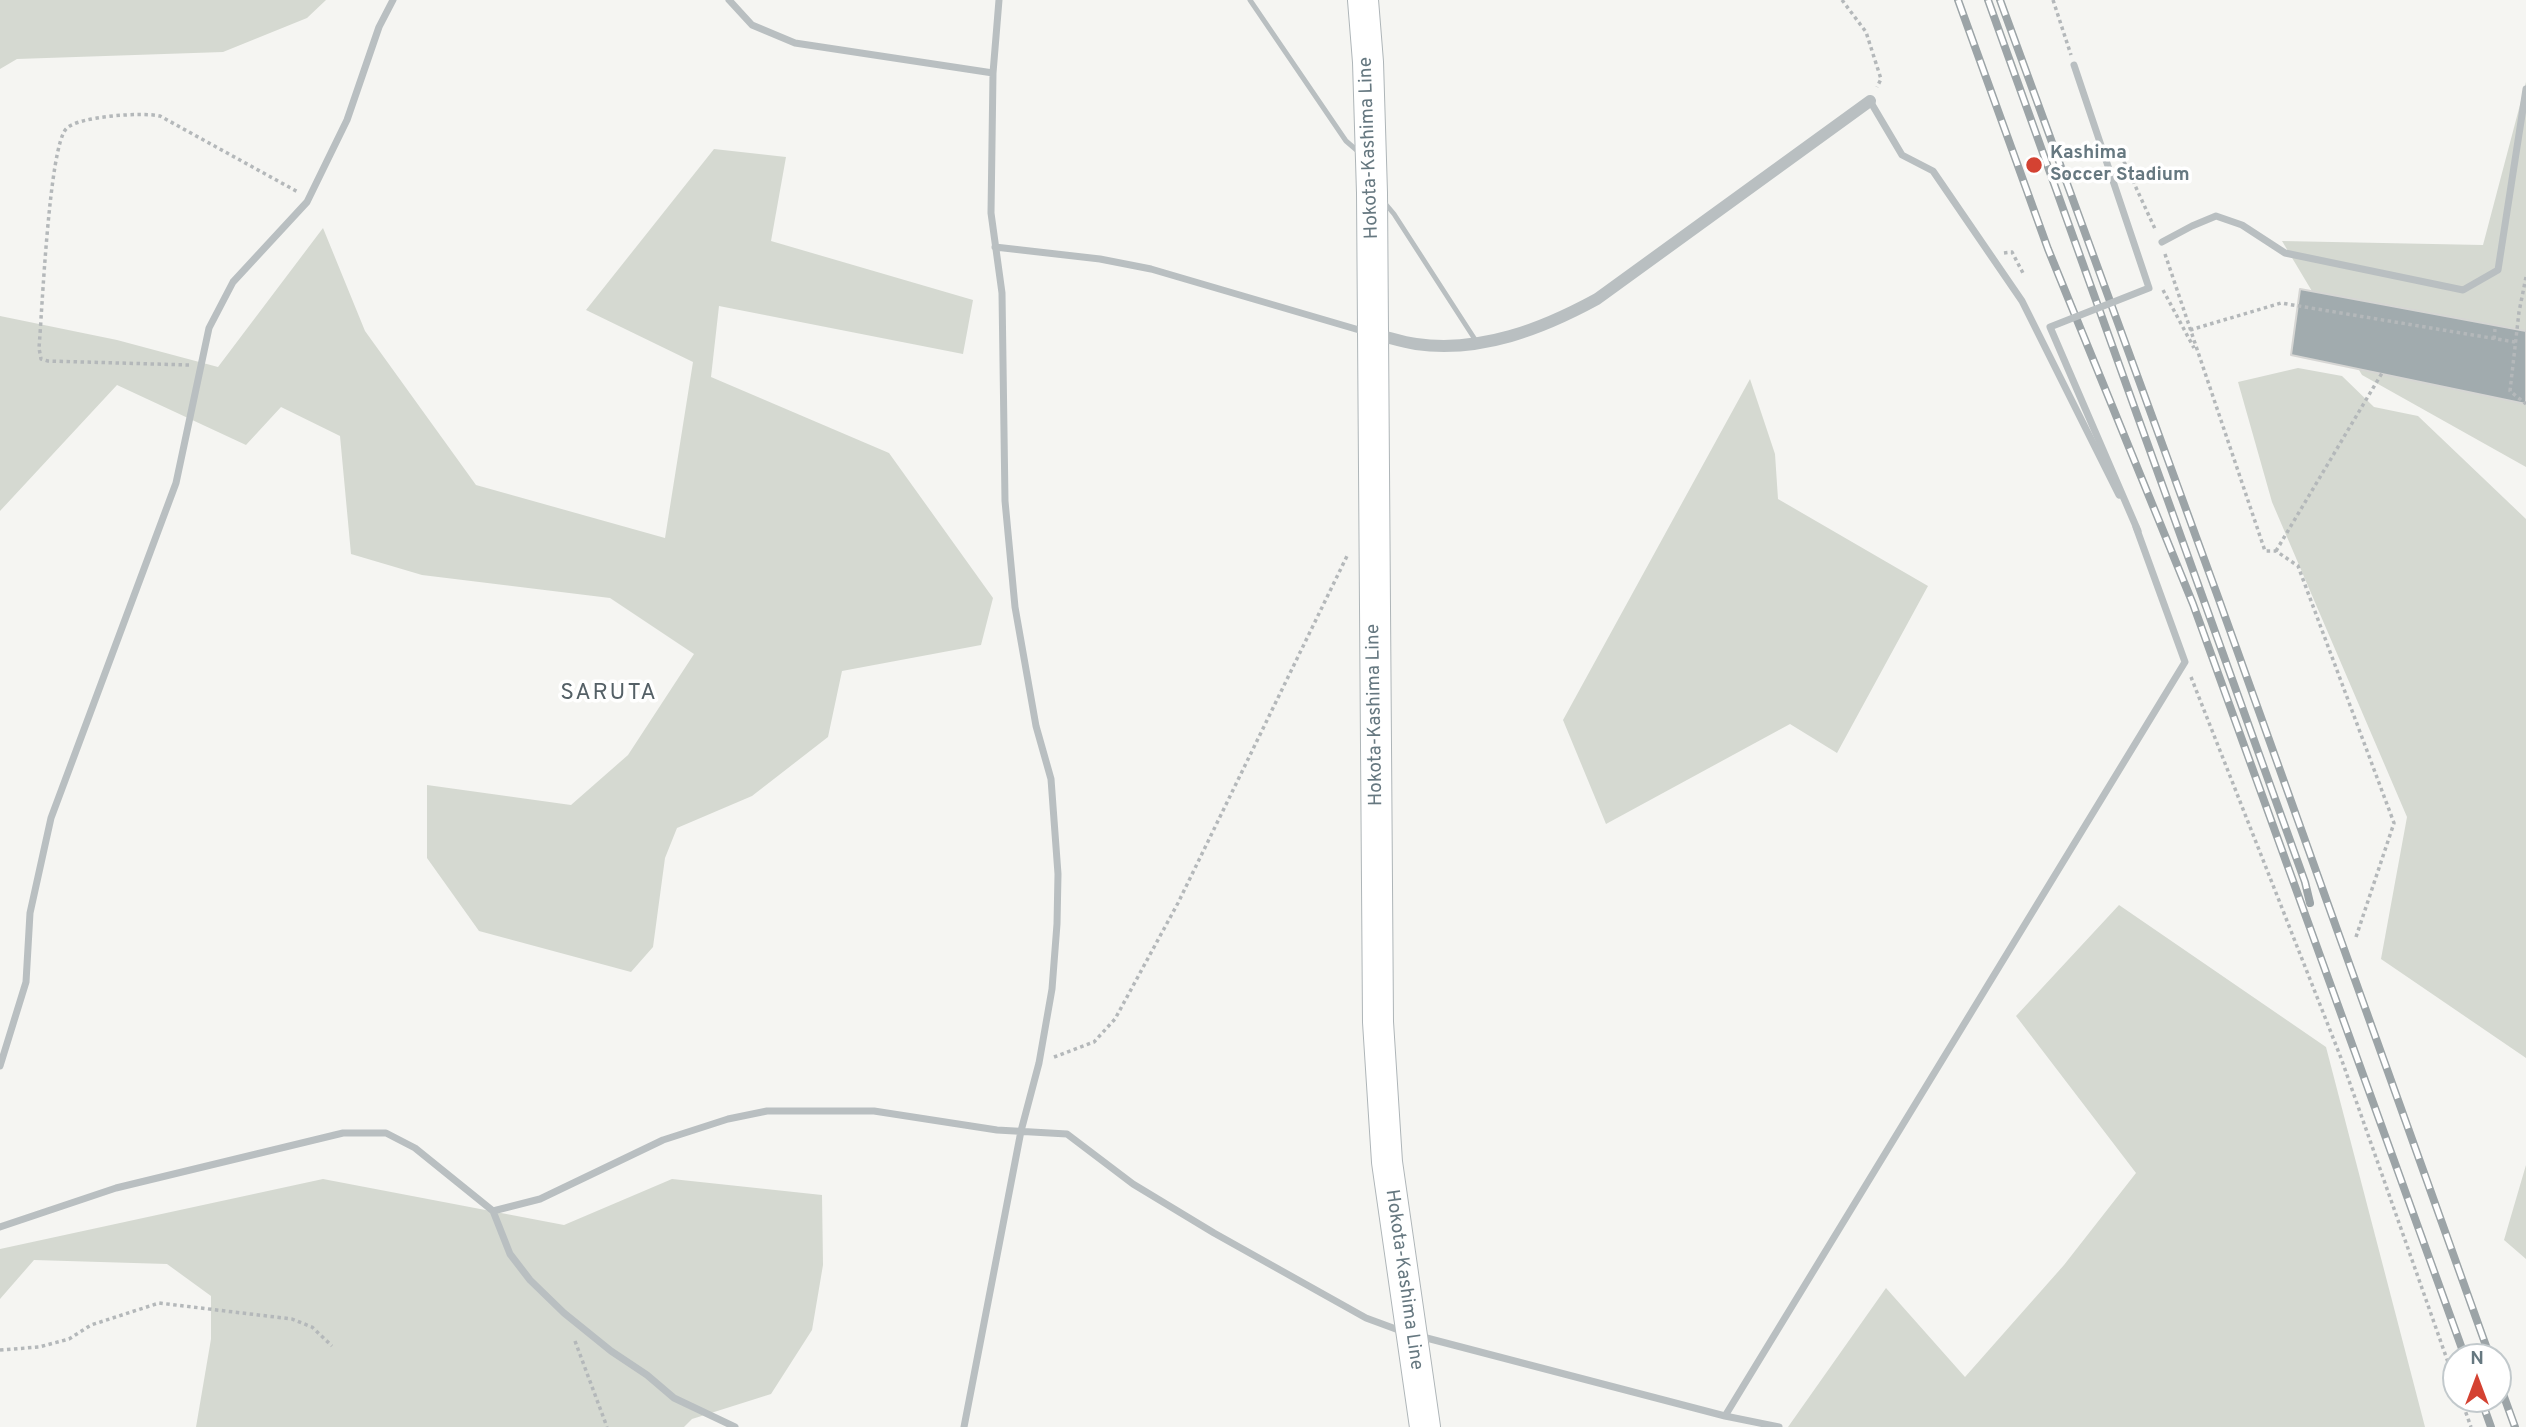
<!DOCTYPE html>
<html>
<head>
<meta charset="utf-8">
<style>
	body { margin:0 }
	#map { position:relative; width:2526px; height:1427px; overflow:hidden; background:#f5f5f2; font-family:Overpass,sans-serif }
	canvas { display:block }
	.north { position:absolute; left:2442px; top:1343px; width:70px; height:70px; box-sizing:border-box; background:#fff; border:2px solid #c2c9cc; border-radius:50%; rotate:0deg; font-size:19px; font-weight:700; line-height:28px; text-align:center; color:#667880 }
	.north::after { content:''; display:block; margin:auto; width:24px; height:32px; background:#d44232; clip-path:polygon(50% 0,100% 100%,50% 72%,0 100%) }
</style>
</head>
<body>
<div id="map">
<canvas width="2526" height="1427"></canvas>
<div class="north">N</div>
</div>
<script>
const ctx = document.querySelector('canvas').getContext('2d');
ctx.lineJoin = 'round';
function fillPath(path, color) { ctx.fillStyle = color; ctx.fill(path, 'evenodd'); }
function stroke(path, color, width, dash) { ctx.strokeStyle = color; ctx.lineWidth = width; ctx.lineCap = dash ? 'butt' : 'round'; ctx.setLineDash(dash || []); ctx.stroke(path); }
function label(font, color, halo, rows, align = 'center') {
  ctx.font = font + ' Overpass,sans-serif'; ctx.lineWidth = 7; ctx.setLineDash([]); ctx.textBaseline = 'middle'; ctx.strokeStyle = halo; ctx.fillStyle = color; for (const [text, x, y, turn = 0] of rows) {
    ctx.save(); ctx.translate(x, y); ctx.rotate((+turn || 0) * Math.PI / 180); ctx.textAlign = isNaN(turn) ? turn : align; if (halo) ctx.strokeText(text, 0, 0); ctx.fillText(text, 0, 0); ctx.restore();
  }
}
const green = new Path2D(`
	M0,0h326l-19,18 -84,34 -206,7 -17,10z
	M2526,82v385l-164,-92 -80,-134 201,4z
	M714,149l72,8 -15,84 202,59 -10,54 -244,-48 -8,71 178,76 104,145 -12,47 -139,26 -14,66 -76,59 -75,32 -12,30 -12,89 -22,25 -152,-41 -52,-73v-73l144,20 57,-50 66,-101 -84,-56 -188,-23 -71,-21 -11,-118 -59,-29 -35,38 -129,-60 -117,126v-195l117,24 101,27 105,-139 42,103 111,154 189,53 28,-176 -107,-52z
	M2298,368l44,8 32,31 44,9 108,103v539l-145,-99 26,-142 -135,-315 -34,-120z
	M1750,379l25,75 3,45 150,87 -91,167 -47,-29 -184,100 -43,-104z
	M2119,905l207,142 99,380h-637l98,-139 79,89 99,-112 72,-92 -120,-157z
	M2526,1165v94l-22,-19z
	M323,1179l241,46 108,-46 150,16 1,70 -11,65 -41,64 -79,25 -8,8h-488l15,-88v-43l-44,-32 -133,-4 -34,39v-50z`);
const building = new Path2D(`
	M2300,289l226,42v73l-235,-49z`);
const path = new Path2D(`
	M1842,0l24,32 15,47 -4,8
	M2053,0l18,55
	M2121,155l35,76
	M2004,253l8,-1 12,23
	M2165,254l100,297h11l22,15 96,257 -38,114
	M2526,277l-7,35 -9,79 16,13
	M2163,290l31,58
	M2190,330l91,-27 234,39
	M2494,339l1,-10
	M189,365l-141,-4 -7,-2 -2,-11c3,-35 10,-200 27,-219 11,-13 78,-17 94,-13l138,76
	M2276,551l106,-178
	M2191,677l150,381 115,327
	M1054,1057l40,-15 21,-23 63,-116 170,-349
	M575,1341l32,86
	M0,1350l39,-3 30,-8 22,-14 68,-22 133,16 20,8 20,19
	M2461,1399l10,28`);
const service = new Path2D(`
	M1250,0l96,141 14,12
	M1383,201l11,13 82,127`);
const minor = new Path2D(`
	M729,0l23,25 43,18 198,30
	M1870,101l32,54 31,16 89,130 97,194
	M2162,242l30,-16 24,-10 26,9 43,28 178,37 35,-20 28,-181
	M995,247l105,12 51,10 215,63
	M0,1066l26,-84 4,-69 21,-95 125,-335 33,-155 24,-46 74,-80 40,-82 32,-93 14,-27
	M493,1211l47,-12 123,-59 65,-21 39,-8h107l123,19 70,4 66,50 81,49 152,85 38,14
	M0,1227l116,-39 227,-55h43l29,15 78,63 17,43 20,26 34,33 47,38 36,24 27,23 61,29
	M1419,1336l306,80 54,11
	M1725,1416l460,-754 -49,-135
	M964,1427l57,-296 18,-68 13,-74 5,-65 1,-50 -7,-95 -15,-53 -21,-119 -10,-106 -3,-208 -11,-80 2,-140 6,-73`);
const tertiary = new Path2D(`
	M1374,334c14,3 28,8 42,10 65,9 126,-15 181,-45l273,-198`);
const secondary = new Path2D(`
	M1363,0l5,62 4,131 6,829 9,140 38,265`);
const rail = new Path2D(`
	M1958,0l90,249 145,355 272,753
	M1988,0l317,882 5,21
	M2000,0l218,597 272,760
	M2498,1380l17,47
	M2481,1399l10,28`);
const minorBridge = new Path2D(`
	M2074,65l75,223 -99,39 88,204`);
const markers = [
	[2034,165,9,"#d44232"]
];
const streetNames = [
	["Hokota-Kashima Line",1370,148,-92],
	["Hokota-Kashima Line",1376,715,-91],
	["Hokota-Kashima Line",1403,1280,82]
];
const poiNames = [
	["Kashima",2050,154],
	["Soccer Stadium",2050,176]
];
const quarterNames = [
	["SARUTA",609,694]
];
fillPath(green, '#d5d9d1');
fillPath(building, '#a1abae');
stroke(building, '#d6d6d4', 2);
stroke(secondary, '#aeb5b8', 32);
stroke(path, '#b4b8ba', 3.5, [3.5, 3.5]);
stroke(service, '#b9bfc1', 5);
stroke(minor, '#b9bfc1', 7);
stroke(tertiary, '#b9bfc1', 12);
stroke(secondary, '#fff', 30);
stroke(rail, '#9ca4a7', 8);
stroke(rail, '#fff', 5, [16]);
stroke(minorBridge, '#b9bfc1', 7);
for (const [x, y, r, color] of markers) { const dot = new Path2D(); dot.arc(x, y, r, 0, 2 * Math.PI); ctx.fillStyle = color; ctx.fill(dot); stroke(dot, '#fff', 2.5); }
label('19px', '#667880', '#fff', streetNames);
label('bold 19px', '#667880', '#fff', poiNames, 'left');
ctx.letterSpacing = '2px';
label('23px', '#546066', '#fff', quarterNames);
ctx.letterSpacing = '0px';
</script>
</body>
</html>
